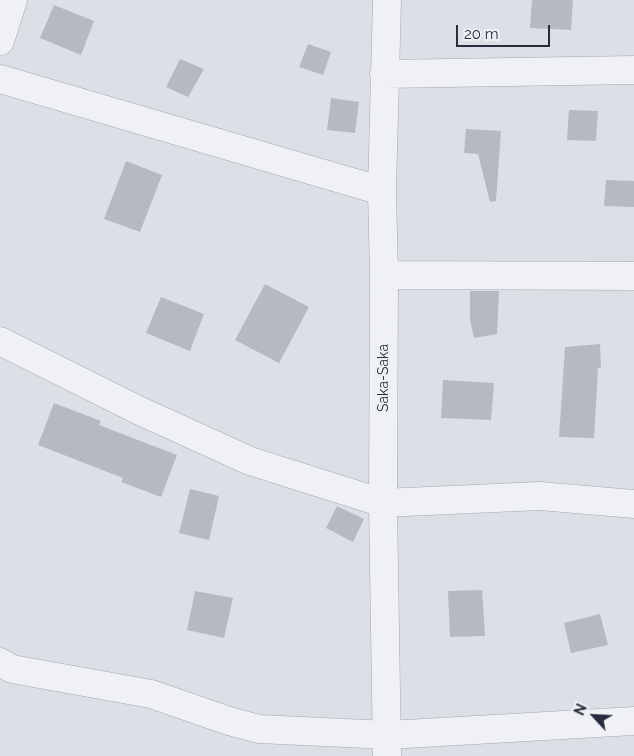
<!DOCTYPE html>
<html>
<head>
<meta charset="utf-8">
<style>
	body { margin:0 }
	#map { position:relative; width:634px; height:756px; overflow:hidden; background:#dce0e6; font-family:Raleway,sans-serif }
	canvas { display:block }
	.north { position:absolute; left:569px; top:691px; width:50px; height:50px; -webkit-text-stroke:4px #eceff4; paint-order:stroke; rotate:295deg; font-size:14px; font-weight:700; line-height:20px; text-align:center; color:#262d3d }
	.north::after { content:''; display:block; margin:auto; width:18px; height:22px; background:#262d3d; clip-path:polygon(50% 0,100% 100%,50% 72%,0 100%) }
	.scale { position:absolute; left:456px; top:25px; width:94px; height:22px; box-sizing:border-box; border:2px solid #262d3d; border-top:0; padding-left:6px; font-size:15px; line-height:18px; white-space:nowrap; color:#262d3d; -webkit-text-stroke:4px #eceff4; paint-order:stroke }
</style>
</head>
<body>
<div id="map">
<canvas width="634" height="756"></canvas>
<div class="north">N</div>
<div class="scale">20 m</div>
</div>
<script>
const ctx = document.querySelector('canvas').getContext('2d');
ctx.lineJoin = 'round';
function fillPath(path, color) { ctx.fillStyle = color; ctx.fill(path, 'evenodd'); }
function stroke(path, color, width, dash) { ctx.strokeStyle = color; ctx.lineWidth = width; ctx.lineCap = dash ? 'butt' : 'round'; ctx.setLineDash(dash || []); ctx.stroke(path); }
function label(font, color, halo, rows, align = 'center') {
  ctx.font = font + ' Raleway,sans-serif'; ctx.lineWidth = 4; ctx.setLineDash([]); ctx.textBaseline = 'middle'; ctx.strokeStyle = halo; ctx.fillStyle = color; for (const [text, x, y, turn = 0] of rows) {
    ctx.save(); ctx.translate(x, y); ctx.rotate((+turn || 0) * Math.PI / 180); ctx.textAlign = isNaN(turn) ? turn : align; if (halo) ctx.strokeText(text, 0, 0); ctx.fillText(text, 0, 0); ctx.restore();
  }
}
const building = new Path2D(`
	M532,0h41l-2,30 -41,-2z
	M54,5l40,16 -13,34 -41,-17z
	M308,44l23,8 -8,23 -24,-8z
	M180,59l24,10 -16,28 -22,-10z
	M331,98l28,4 -4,31 -28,-3z
	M569,110l29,1 -2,30 -29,-1z
	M466,129l35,2 -5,70 -6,1 -12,-48 -14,-1z
	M126,161l36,14 -22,57 -36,-13z
	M606,180l28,1v26l-30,-1z
	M265,284l44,23 -30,56 -44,-23z
	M470,291h29l-2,43 -23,4 -4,-18z
	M161,297l43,17 -14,37 -44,-18z
	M600,344l1,24h-3l-4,70 -35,-1 6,-90z
	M443,380l51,3 -3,37 -50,-2z
	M54,403l47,18 -2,4 78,30 -16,42 -40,-15 2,-4 -85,-33z
	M190,489l29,7 -10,44 -30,-7z
	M337,506l27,13 -11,23 -27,-14z
	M482,590l3,46 -35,1 -2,-46z
	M195,591l38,7 -9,40 -37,-8z
	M600,614l8,31 -37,8 -7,-30z`);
const street = new Path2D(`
	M387,0l-5,191 2,84 -1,228 4,253
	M0,41l13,-41
	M384,74l250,-4
	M0,79l382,112
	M384,275l250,1
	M0,341l138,69 112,51 133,42 157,-7 94,8
	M0,662l12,7 139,25 78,27 30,8 129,6 246,-14`);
const streetNames = [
	["Saka-Saka",384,378,-90]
];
fillPath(building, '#b4b9c3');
stroke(street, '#a2a7b0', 29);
stroke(street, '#eff1f5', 28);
label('14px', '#262d3d', '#eceff4', streetNames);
</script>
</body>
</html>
